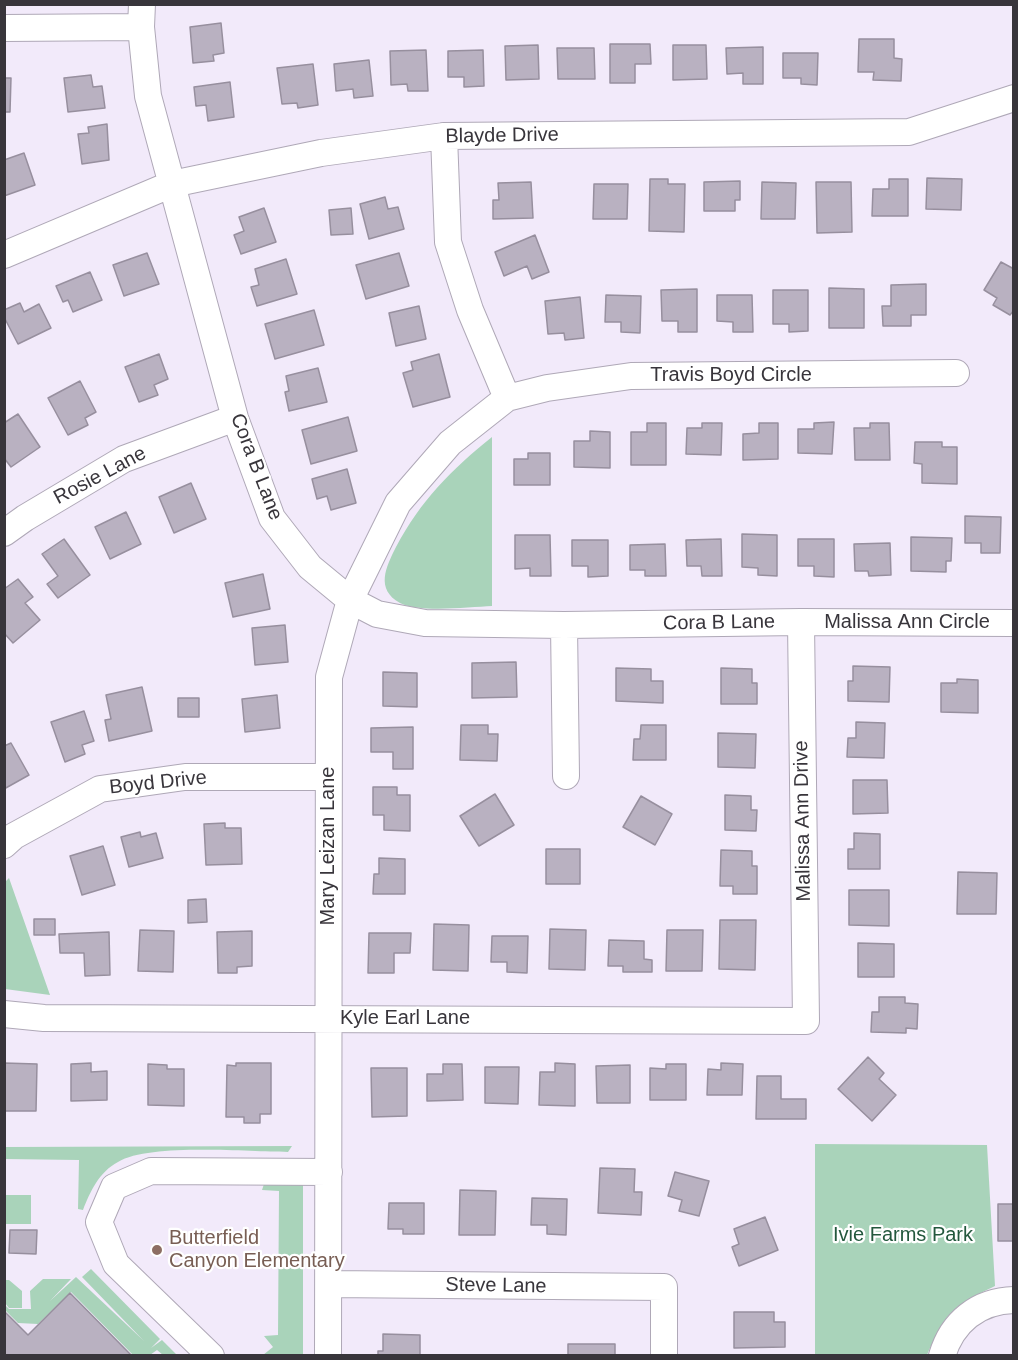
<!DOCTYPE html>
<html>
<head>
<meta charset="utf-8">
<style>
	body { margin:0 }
	#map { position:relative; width:1018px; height:1360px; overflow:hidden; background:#f2eafa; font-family:Helvetica,sans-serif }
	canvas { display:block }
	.frame { position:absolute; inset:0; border:6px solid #38353b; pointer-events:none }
</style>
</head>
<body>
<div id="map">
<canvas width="1018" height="1360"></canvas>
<div class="frame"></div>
</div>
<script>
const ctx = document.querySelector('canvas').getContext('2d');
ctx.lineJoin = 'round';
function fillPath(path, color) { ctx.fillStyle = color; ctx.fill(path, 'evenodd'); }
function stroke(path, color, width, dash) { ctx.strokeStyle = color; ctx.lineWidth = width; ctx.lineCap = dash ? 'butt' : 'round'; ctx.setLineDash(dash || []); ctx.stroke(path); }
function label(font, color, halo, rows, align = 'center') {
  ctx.font = font + ' Helvetica,sans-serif'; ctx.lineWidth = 4.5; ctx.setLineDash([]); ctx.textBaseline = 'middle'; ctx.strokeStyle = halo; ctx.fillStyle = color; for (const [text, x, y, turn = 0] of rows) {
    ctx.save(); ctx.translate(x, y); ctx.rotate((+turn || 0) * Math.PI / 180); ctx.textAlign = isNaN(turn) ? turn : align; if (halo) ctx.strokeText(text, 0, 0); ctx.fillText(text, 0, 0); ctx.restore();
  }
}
const green = new Path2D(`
	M492,437v169c-23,1 -73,7 -92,-3 -25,-14 -14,-36 -4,-56 24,-46 56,-78 96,-110z
	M9,878l41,117 -45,-6 -1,-106z
	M815,1144l172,1 8,141c-44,21 -48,25 -68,69h-112z
	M292,1146l-4,6c-41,0 -138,-9 -170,10 -19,10 -28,30 -35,48l-5,-1 1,-49 -75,-1 1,-12z
	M264,1184h39v171h-40l10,-8 -9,-11 14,-1 1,-144 -17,-1z
	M4,1195h27v29h-26z
	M91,1269l69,70 -9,9 11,-8 15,15h-14l-6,-5 -7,5h-17l-62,-63 -33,32 -20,-1 -13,-13v-5l4,4h22l-1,-18 13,-12h28l-21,22 26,-24 68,64 -62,-64z
	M5,1280h4l13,11v17h-13l-4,-5z`);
const building = new Path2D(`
	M221,23l3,30 -11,2 1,6 -21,2 -3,-36z
	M859,39h35v19l8,1 -1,22 -28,-1 1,-8h-16z
	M610,44h40l1,20h-16v19h-25z
	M538,45l1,34 -33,1 -1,-34z
	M673,45h33l1,34 -34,1z
	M763,47v37h-20v-11l-16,1 -1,-26z
	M557,48h37l1,31h-37z
	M426,50l2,41h-20l-1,-7 -16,1 -1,-34z
	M483,50l1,36 -20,1v-10h-16v-26z
	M783,53h35l-1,32 -16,-1v-6h-18z
	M369,60l4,36 -19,2 -1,-9 -17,2 -2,-27z
	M313,64l5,41 -20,3 -1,-5 -15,1 -5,-36z
	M91,75l2,12 9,-1 3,22 -37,4 -4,-34z
	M4,78h7l-1,34h-6z
	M230,82l4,35 -26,4 -2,-16 -10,1 -2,-19z
	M107,124l2,36 -27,4 -4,-30 11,-1 -1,-6z
	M24,153l11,32 -31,11v-36z
	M927,178l35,1 -1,31 -35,-1z
	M650,179h18v5h17l-1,48 -35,-1z
	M889,179h19v37h-36l1,-27h16z
	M740,181v19h-5v11h-31v-29z
	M531,182l2,36 -40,1v-19h6l-1,-17z
	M762,182l34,1 -1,36h-34z
	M816,182h35l1,50 -35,1z
	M594,184h34l-1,35h-34z
	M385,197l3,12 10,-2 6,22 -35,10 -9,-35z
	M264,208l12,34 -35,12 -7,-19 10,-4 -5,-14z
	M351,208l2,26 -22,1 -2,-25z
	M535,235l14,37 -17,7 -5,-13 -23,10 -9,-24z
	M147,253l12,31 -35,12 -11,-31z
	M399,253l10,33 -43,13 -10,-34z
	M286,259l11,35 -40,12 -6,-19 8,-2 -4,-16z
	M1001,262l13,7v41l-4,5 -17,-10 4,-7 -13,-8z
	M90,272l12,28 -29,12 -5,-12 -5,2 -7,-16z
	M926,284v31h-15v11h-28l-1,-20h9v-21z
	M829,288l35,1v39h-35z
	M697,289v43h-19v-11h-16l-1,-31z
	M773,290h35v41l-19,1v-8h-16z
	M606,295l35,1 -1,37 -19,-1v-10h-16z
	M717,295h35l1,37h-20v-10l-16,-1z
	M580,297l4,41 -19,2 -1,-7 -16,1 -3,-33z
	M20,303l4,9 15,-8 12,24 -33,16 -14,-27v-7z
	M419,306l7,33 -30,7 -7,-33z
	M314,310l10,35 -49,14 -10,-35z
	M159,354l9,25 -14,6 4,10 -19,7 -14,-35z
	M439,354l11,43 -37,10 -10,-34 10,-3 -2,-8z
	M318,368l9,34 -38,9 -4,-19 4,-1 -3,-15z
	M80,381l16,31 -11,6 3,7 -20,10 -20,-37z
	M18,414l22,33 -29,20 -7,-9v-35z
	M348,417l9,34 -46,13 -9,-34z
	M834,422l-2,32 -34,-1v-24h16v-6z
	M647,423h19v42h-35v-33h16z
	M702,423h20l-1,32 -35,-1 1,-26h15z
	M759,423h19v36l-35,1v-26l16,-1z
	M870,423h19l1,37h-35l-1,-32h16z
	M590,431l20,1v36l-36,-1v-26h16z
	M915,442h27v5h15v37l-35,-1v-19l-8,-1z
	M528,453h22v32h-36v-26h14z
	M347,469l9,34 -25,7 -4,-14 -10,3 -5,-20z
	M191,483l15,36 -32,14 -15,-36z
	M126,512l15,32 -31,15 -15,-32z
	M965,516l36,1 -1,36h-19v-10h-16z
	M742,534l35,1v41l-19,-1v-7l-16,-1z
	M515,535h35l1,41h-21v-8l-15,1z
	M911,537l41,1 -1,23h-5v11l-35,-1z
	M64,539l26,36 -32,23 -11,-14 11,-8 -16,-22z
	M721,539l1,37h-20l-1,-10h-14l-1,-26z
	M798,539h36v38l-20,-1v-10h-16z
	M572,540h36v36l-20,1v-11h-16z
	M890,543l1,32 -22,1 -1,-5h-13l-1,-27z
	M665,544l1,32h-21v-6h-15v-25z
	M263,574l7,35 -37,8 -8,-34z
	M18,579l15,18 -8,6 15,17 -27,23 -9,-10v-44z
	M285,625l3,37 -33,3 -3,-37z
	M516,662l1,35 -45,1v-35z
	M853,666l37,1 -1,35 -41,-1v-20h5z
	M616,668l35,1v12h12v22l-47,-2z
	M721,668l31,1v14h5v21h-36z
	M383,672l34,1v34l-34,-1z
	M957,679l21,1v33l-37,-1v-29h16z
	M142,687l10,44 -43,10 -4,-21 6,-1 -5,-24z
	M277,695l3,33 -35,4 -3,-33z
	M178,698h21v19h-21z
	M84,711l10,30 -12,4 3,9 -20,8 -14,-40z
	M856,722l29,1 -1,35 -37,-1 1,-19h8z
	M461,725h27v9h10l-1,27 -37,-1z
	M641,725h25v35h-33l1,-21h6z
	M413,727v42h-20v-17h-22v-24z
	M718,733l38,1 -1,34 -37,-1z
	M11,743l18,32 -25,14v-43z
	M853,780h34l1,33 -35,1z
	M373,787h24v8h13v36l-26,-1v-15h-11z
	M495,794l19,31 -35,21 -19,-30z
	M725,795l26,1v14h6l-1,21 -31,-1z
	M641,796l31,18 -17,31 -32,-18z
	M225,823v5h16l1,36 -36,1 -2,-41z
	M140,832l1,5 15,-4 7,25 -34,9 -8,-30z
	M854,833l26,1v35h-32v-20h6z
	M103,846l12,39 -33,10 -12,-39z
	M546,849h34v35h-34z
	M721,850l31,1v15h5v28h-24v-8h-13z
	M379,858l26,1v35h-32l1,-20h5z
	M958,872l39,1 -1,41h-39z
	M849,890h40v36l-40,-1z
	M206,899l1,23 -19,1v-23z
	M34,919h21v16h-21z
	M720,920h36l-1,50 -36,-1z
	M434,924l35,1 -1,46 -35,-1z
	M550,929l36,1 -1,40 -36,-1z
	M140,930l34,1 -1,41 -35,-1z
	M667,930h36l-1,41h-36z
	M252,931v35l-15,1v6h-19l-1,-41z
	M109,932l1,43 -25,1 -1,-23h-24l-1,-19z
	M369,933h42l-1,20h-16v20h-26z
	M492,936h36l-1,37 -20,-1v-10h-16z
	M609,940l35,1v18l8,1v12h-29v-6h-15z
	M858,943l36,1v33h-36z
	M879,997h26v6l13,1 -1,25 -11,-1v5l-35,-1 1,-20h7z
	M868,1057l16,16 -5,6 17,16 -24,26 -34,-32z
	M4,1063l33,1 -1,47h-32z
	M91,1063v9l16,-1v29l-36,1v-37z
	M236,1063h35v51h-11v9h-16v-6h-18l1,-52 9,1z
	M555,1063l20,1v42l-36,-1 1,-33h15z
	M721,1063l22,1 -1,31h-35l1,-26 13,1z
	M148,1064l19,1v4h17v37l-36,-1z
	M443,1064h19l1,36 -36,1v-27h16z
	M666,1064h20v36h-36v-32l16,1z
	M630,1065v38h-33l-1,-37z
	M485,1067h34l-1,37 -33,-1z
	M371,1068h36v48l-35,1z
	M757,1076h24v23h25v20h-50z
	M600,1168l35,1 -1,23h8l-1,23 -43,-2z
	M675,1172l34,9 -10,35 -20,-5 3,-11 -14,-4z
	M460,1190l36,1 -1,44h-36z
	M532,1198l35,1 -1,36 -19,-1v-9h-16z
	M389,1203h35v31h-21v-5h-15z
	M998,1204h16v37h-16z
	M765,1217l13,33 -39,16 -7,-19 7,-3 -5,-15z
	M10,1230h27l-1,24 -27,-1z
	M70,1293l62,63h-128v-45l24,24z
	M734,1312h40v10h11v25l-51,1z
	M383,1334l37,1v21h-42v-5h5z
	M568,1344h47v12h-47z`);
const minor = new Path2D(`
	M142,4l-1,23 7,69 87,322 37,100 38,49 40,33 27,14 48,9 139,2 237,-3 212,1
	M4,28l137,-1
	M444,136l4,106 22,68 37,88
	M4,255l168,-71 149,-31 123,-17 465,-4 105,-34
	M4,533l21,-15 99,-59 111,-41
	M564,625l2,151
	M4,845l10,-9 86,-47 85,-12h143
	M4,1014l40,4 762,3 -5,-399
	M329,1284l335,3v69
	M211,1356l-95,-92 -17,-42 15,-35 37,-16 178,1
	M328,1356l1,-679 21,-77 48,-97 52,-60 57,-45 40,-10 84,-12 325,-3
	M942,1356c10,-34 36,-55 72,-56`);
const markers = [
	[157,1250,6,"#8d6e63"]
];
const streetNames = [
	["Blayde Drive",502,136,-1],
	["Travis Boyd Circle",731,375],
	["Cora B Lane",256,467,69],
	["Rosie Lane",100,476,-28],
	["Malissa Ann Circle",907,622],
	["Cora B Lane",719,623,-1],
	["Boyd Drive",158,783,-6],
	["Malissa Ann Drive",803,821,-91],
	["Mary Leizan Lane",328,846,-90],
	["Kyle Earl Lane",405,1018],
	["Steve Lane",496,1286,1]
];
const parkNames = [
	["Ivie Farms Park",903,1235]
];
const educationNames = [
	["Butterfield",169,1238],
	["Canyon Elementary",169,1261]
];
fillPath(green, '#a9d3ba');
fillPath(building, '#b9b1c1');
stroke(building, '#978f9e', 1.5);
stroke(minor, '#afa8b7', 28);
stroke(minor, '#fff', 26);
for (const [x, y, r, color] of markers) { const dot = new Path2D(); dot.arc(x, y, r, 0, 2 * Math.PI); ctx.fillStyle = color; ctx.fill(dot); stroke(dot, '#fff', 2); }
label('20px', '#38353b', '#fff', streetNames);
label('20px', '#23583d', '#fff', parkNames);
label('20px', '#785e54', '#fff', educationNames, 'left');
</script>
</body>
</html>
